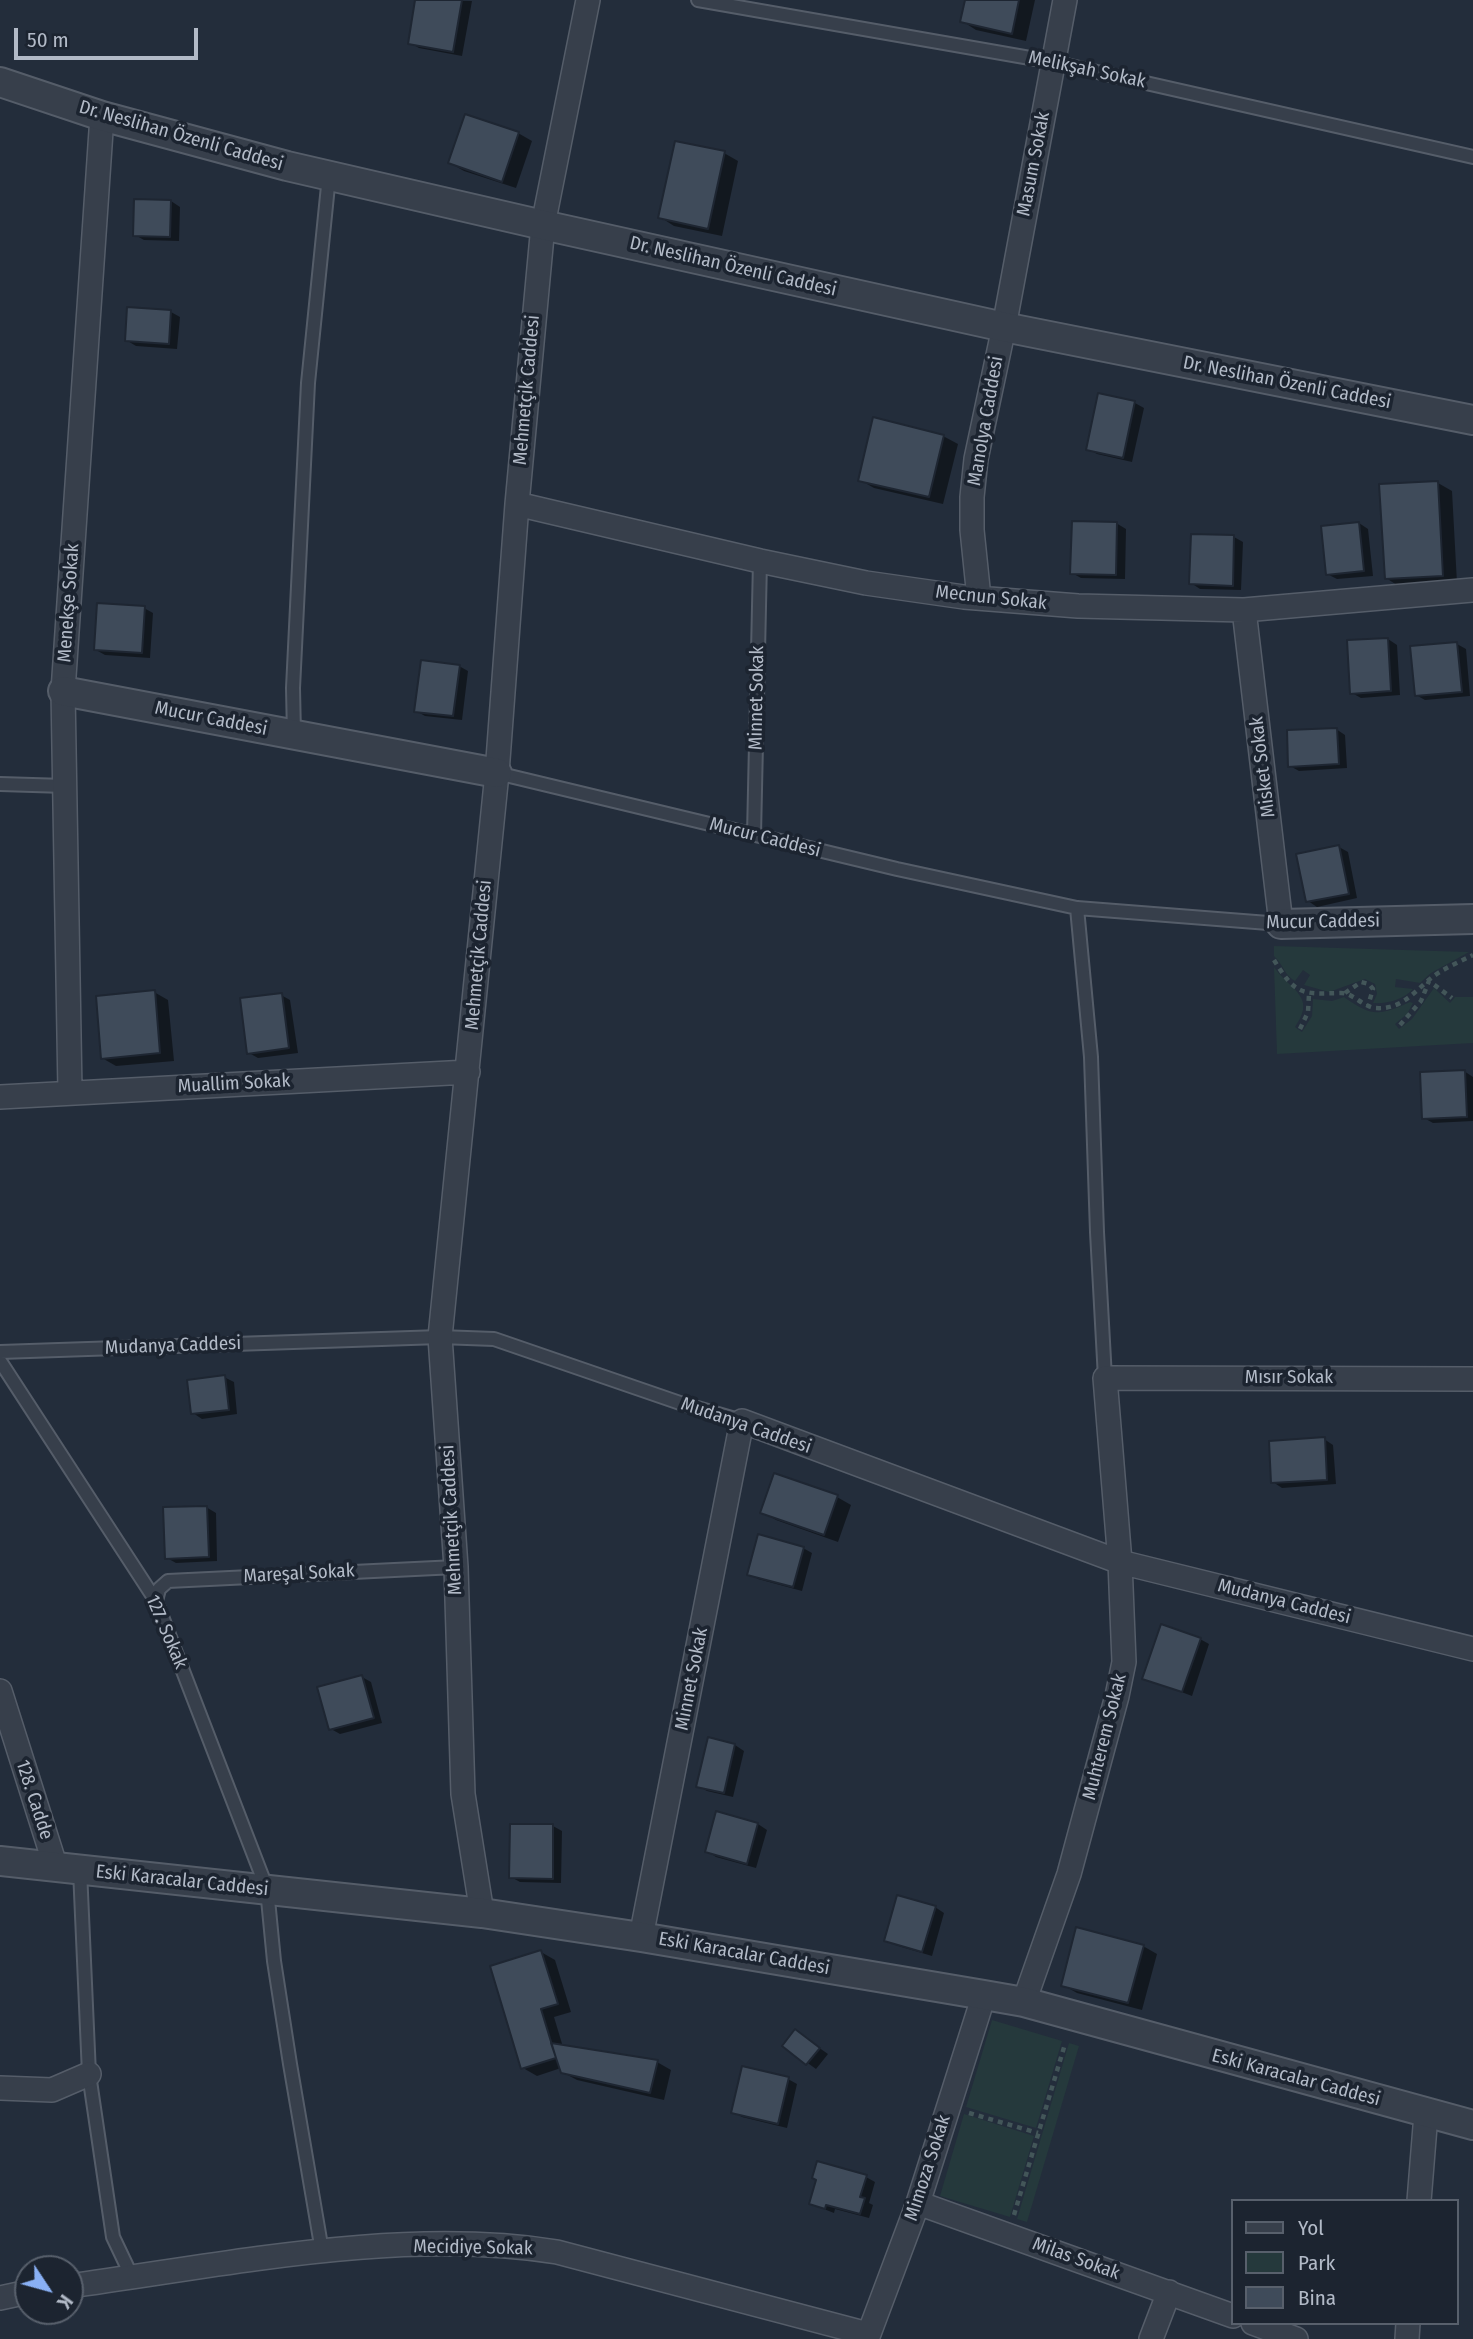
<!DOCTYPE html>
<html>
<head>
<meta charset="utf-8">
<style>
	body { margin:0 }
	#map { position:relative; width:1473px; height:2339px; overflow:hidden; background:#232d3b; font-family:"Fira Sans Condensed",sans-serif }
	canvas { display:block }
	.legend { position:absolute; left:1231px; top:2199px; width:228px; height:126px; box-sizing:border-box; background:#1c2430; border:2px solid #58606c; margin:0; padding:9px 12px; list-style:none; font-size:21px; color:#b2bac7 }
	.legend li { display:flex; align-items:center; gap:14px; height:35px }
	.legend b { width:35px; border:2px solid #58606c }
	.north { position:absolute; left:14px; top:2255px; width:70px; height:70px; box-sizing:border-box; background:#1c2430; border:2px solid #58606c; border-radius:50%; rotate:126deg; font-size:19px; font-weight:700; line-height:28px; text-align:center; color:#b2bac7 }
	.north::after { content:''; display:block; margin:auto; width:24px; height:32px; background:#89b0f5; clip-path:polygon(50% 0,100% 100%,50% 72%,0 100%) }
	.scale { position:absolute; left:14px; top:28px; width:184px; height:32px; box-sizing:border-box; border:4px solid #b2bac7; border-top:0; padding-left:9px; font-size:21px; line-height:24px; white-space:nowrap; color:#b2bac7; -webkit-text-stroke:5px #1c2430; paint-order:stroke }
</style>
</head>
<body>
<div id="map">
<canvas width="1473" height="2339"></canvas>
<ul class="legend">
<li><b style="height:9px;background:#373f4b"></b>Yol</li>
<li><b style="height:19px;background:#25393c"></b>Park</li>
<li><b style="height:19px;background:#3f4b5a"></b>Bina</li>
</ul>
<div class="north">K</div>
<div class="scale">50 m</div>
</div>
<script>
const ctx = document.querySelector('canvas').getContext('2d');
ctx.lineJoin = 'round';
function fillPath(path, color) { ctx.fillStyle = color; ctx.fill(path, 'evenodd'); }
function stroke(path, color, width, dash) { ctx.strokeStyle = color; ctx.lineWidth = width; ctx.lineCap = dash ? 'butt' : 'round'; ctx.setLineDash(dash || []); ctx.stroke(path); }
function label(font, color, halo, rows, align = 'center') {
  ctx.font = font + ' "Fira Sans Condensed",sans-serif'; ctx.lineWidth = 7; ctx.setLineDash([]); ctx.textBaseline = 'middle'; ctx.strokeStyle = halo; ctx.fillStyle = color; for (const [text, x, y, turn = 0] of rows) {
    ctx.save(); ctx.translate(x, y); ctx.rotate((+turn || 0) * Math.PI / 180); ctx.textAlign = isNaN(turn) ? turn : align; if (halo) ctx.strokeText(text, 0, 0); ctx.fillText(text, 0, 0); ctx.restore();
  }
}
const green = new Path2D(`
	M1274,946l195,6 -38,21 -11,10 -24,-4 -1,8 18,2c-10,11 -26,15 -40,14l4,-9 -2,-10 -10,-5 -36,13 -25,-7 6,-10 -7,-5 -8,11c-11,-6 -12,-17 -21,-25z
	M1274,967c17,24 43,29 21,60l7,5 10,-16 1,-17 19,2 12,-4c28,20 35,19 66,5l3,1 -6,11 -12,10 4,5 13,-10 22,-31 16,15 5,-6h18v46l-196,11z
	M992,2020l70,21 -26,87 -70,-21z
	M1069,2043l10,3 -52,176 -10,-3z
	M964,2114l70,22 -24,81 -70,-21z`);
const shadow = new Path2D(`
	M417,0l55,1 -10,55 -43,-8 -9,-5z
	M967,0h68l-9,41 -50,-11 -14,-9z
	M518,133l14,8 -16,47 -52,-17 -14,-8z
	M724,153l14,8 -16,75 -48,-10 -14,-9z
	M171,201l9,6 -1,34 -35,-1 -9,-5z
	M171,312l9,5 -3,32 -41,-3 -10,-6z
	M1099,396l36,7 9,5 -12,54 -35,-8 -9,-5z
	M943,436l15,8 -15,60 -69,-16 -14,-8z
	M1438,483l14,8 5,92 -57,4 -14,-9z
	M1116,523l10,6 -1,50 -44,-1 -9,-5z
	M1359,523l9,6 5,47 -36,3 -10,-5z
	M1234,537l9,5 -2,48 -41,-1 -9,-6z
	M144,608l9,5 -3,45 -45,-3 -9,-5z
	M1388,639l9,6 3,50 -39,3 -9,-5z
	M1457,644l9,5 4,47 -45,4 -9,-5z
	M459,666l9,5 -6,49 -37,-4 -9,-5z
	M1336,729l9,6 2,33 -48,3 -9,-5z
	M1339,847l9,5 9,46 -40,9 -9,-6z
	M154,992l14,8 6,61 -58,5 -14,-8z
	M281,995l9,5 8,53 -40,5 -9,-5z
	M1464,1071l9,6v44l-40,2 -9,-5z
	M224,1377l10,5 3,32 -35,5 -9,-6z
	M1324,1439l9,6 3,39 -54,4 -9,-6z
	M837,1497l14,8 -13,37 -62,-22 -14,-8z
	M206,1507l10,6 1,48 -41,2 -9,-5z
	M803,1548l9,5 -10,38 -44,-12 -9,-5z
	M1200,1639l9,5 -17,52 -48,-18z
	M362,1677l9,5 11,41 -42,11 -9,-5z
	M735,1745l9,6 -11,46 -26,-6 -9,-5z
	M717,1813l41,11 9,6 -11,38 -40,-11 -9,-6z
	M553,1826l9,5 -1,52 -41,-1 -9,-5z
	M935,1907l9,6 -12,43 -37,-11 -9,-5z
	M1143,1946l14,8 -15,56 -65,-17 -14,-8z
	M541,1952l14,8 16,52 -17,5 9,30 94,15 14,8 -7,30 -87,-20 -15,-8 -1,-4 -24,8 -14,-8z
	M795,2031l33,23 -12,15 -32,-23z
	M788,2079l9,5 -10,44 -45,-11 -9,-5z
	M866,2177l9,5 -6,21 4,2 -4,13 -34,-9 -1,4 -23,-9z`);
const building = new Path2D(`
	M415,0h47l-9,52 -45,-8z
	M965,0h54l-7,34 -52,-12z
	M465,114l54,18 -17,50 -54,-19z
	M675,141l50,10 -17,78 -50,-11z
	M134,199l37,1 -1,37 -37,-1z
	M127,307l44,3 -2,34 -44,-3z
	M1098,393l37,8 -12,57 -37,-8z
	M873,417l71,18 -15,62 -71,-16z
	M1438,481l5,95 -58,3 -6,-95z
	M1072,521l45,1 -1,53 -46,-1z
	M1359,522l5,49 -38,4 -5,-49z
	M1191,534l43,1 -1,51 -44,-2z
	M97,603l48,3 -3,47 -48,-3z
	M1388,638l3,53 -41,3 -3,-54z
	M1457,642l5,50 -47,4 -5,-50z
	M421,660l39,5 -7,51 -39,-4z
	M1337,728l2,36 -51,3 -1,-37z
	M1339,845l10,49 -43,8 -10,-48z
	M155,990l5,63 -59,6 -5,-63z
	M282,993l7,55 -42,6 -7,-56z
	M1465,1070l2,47 -45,2 -2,-47z
	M225,1375l4,35 -38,4 -4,-34z
	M1325,1437l2,43 -56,3 -2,-42z
	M774,1473l64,22 -14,40 -64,-22z
	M207,1506l2,51 -44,2 -2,-52z
	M758,1534l46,13 -11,40 -46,-12z
	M1161,1624l40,14 -19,54 -40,-13z
	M362,1675l12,43 -45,12 -12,-43z
	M708,1737l27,7 -11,49 -28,-6z
	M716,1811l42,12 -11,41 -42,-12z
	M510,1824h43v55l-44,-1z
	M897,1895l39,11 -14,46 -38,-11z
	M1076,1927l68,18 -16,58 -67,-17z
	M541,1950l17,54 -17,5 15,49 -35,11 -31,-103z
	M795,2029l25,19 -14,17 -24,-19z
	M551,2043l107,17 -8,33 -89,-20z
	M742,2066l47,11 -11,47 -47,-11z
	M817,2161l50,14 -7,22 5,1 -5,16 -34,-9 -1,4 -16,-5 7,-24 -4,-2z`);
const path = new Path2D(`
	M1274,960c22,36 28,34 67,33 12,0 21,13 34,15 26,2 38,-15 55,-29 12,-10 29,-17 43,-24
	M1345,993l16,-11 8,2 4,5 -5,17
	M1400,1025l21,-24 8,-20 23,17
	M1300,1029l8,-17 1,-18
	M969,2113l69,20
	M1014,2215l51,-171`);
const service = new Path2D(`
	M698,0l355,62 420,95
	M294,735l-1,-47 15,-305 21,-207
	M497,773l400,96 180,39 204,16
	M0,784l65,2
	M754,835l6,-274
	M1077,908l14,149 6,175 8,146
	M0,1352l440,-15 54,2 186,64 62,18
	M0,1361l156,240 111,288 7,72 16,103 32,187
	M156,1601l3,-12 9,-8 288,-14
	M80,1870l9,204 24,163 19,40`);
const minor = new Path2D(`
	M517,504l243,57 106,22 98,14 114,9 166,4 229,-20
	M979,598l-7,-68v-33l4,-38 28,-132 61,-327
	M1244,610l37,314
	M70,1092l-7,-401 39,-575
	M0,1097l468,-25
	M0,1691l56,177
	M482,1913l-19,-119 -7,-227 -16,-230 57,-564 20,-269 26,-279 45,-225
	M641,1937l101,-516 378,141 353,87
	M1024,2002l45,-128 48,-178 7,-34 -4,-100 -15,-184 368,1
	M0,2088l52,2 37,-16
	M1419,2201l7,-87
	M918,2203l315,113
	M70,2286c155,-21 331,-59 487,-34l311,82
	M0,2298l28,-6
	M1253,2323l43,16
	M867,2339l51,-136 66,-208
	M1151,2339l18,-47
	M1407,2339l1,-16`);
const tertiary = new Path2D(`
	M0,82l102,34 185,50 256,59 461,102 469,93
	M63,691l434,82
	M1281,924l192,-5
	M0,1861l482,52 159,24 343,58 40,7 449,123`);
const streetNames = [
	["Melikşah Sokak",1087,70,12],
	["Dr. Neslihan Özenli Caddesi",181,136,16],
	["Masum Sokak",1034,164,-79],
	["Dr. Neslihan Özenli Caddesi",733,267,13],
	["Dr. Neslihan Özenli Caddesi",1287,383,11],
	["Mehmetçik Caddesi",527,390,-85],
	["Manolya Caddesi",986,421,-80],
	["Mecnun Sokak",991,598,6],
	["Menekşe Sokak",69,603,-86],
	["Minnet Sokak",757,698,-89],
	["Mucur Caddesi",211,719,11],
	["Misket Sokak",1263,767,-97],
	["Mucur Caddesi",765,838,14],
	["Mucur Caddesi",1323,922,-1],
	["Mehmetçik Caddesi",479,955,-85],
	["Muallim Sokak",234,1084,-3],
	["Mudanya Caddesi",173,1346,-2],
	["Mısır Sokak",1289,1378],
	["Mudanya Caddesi",746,1426,19],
	["Mehmetçik Caddesi",452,1520,-93],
	["Mareşal Sokak",299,1574,-3],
	["Mudanya Caddesi",1284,1602,14],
	["127. Sokak",166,1632,67],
	["Minnet Sokak",692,1679,-79],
	["Muhterem Sokak",1105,1737,-76],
	["128. Cadde",34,1800,72],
	["Eski Karacalar Caddesi",182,1881,6],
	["Eski Karacalar Caddesi",744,1954,10],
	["Eski Karacalar Caddesi",1296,2078,15],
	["Mimoza Sokak",928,2168,-72],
	["Mecidiye Sokak",473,2248,1],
	["Milas Sokak",1076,2259,20]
];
fillPath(green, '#25393c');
fillPath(shadow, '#0007');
fillPath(building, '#3f4b5a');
stroke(building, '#1e2632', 2);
stroke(service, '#555d69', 16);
stroke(minor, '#555d69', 26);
stroke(tertiary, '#555d69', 32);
stroke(path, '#435659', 4.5, [5, 5]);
stroke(service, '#373f4b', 12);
stroke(minor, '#373f4b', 23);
stroke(tertiary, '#373f4b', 28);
label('19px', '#b2bac7', '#1c2430', streetNames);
</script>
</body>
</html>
